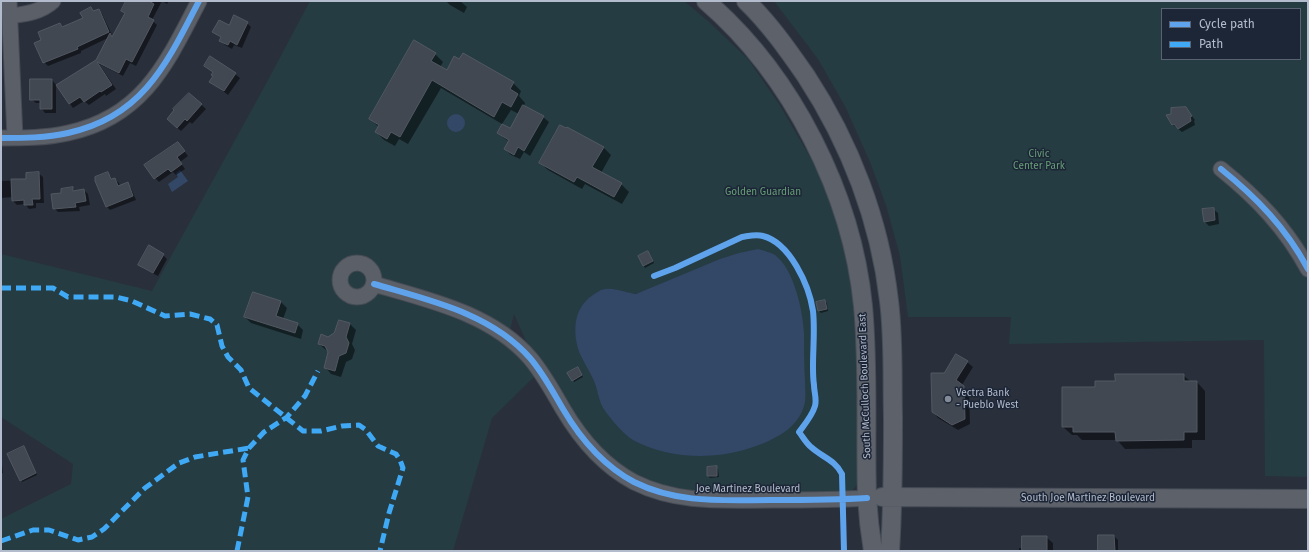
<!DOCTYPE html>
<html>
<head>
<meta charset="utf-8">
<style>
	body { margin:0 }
	#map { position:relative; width:1309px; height:552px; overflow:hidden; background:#29303b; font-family:"Fira Sans",sans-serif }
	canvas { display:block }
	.frame { position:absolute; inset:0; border:2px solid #b3bccc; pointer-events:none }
	.legend { position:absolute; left:1161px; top:8px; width:140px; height:52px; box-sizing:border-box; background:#1c2637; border:1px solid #586273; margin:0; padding:5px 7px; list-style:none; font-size:12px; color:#b3bccc }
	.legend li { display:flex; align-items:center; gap:8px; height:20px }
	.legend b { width:20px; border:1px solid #586273 }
</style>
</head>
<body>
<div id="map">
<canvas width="1309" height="552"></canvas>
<div class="frame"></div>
<ul class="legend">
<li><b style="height:5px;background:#60a3ed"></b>Cycle path</li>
<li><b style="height:5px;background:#3fa9f5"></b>Path</li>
</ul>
</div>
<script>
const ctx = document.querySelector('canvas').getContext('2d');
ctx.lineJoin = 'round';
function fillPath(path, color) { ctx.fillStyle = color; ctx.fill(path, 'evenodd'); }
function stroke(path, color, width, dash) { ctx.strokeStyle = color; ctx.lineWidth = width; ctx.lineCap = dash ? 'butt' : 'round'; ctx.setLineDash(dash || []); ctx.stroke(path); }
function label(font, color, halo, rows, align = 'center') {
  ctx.font = font + ' "Fira Sans",sans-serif'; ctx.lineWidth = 3; ctx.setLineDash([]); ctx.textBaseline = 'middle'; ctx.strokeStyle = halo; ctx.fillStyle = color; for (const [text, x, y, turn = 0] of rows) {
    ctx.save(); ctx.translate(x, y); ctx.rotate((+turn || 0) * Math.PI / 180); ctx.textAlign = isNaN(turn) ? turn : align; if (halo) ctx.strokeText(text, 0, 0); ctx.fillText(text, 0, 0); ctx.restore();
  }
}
const green = new Path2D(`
	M310,1h374l24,20 40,38 31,45 48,82 24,74 9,70 -2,153 -8,11 -157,1 -55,-18 -24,-15 -19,-17 -42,-66 -23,-29 -16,-36 -6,24 28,37 -44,43 -39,133h-452v-32l70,-35 2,-20 -72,-47v-163l151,37 115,-209zM614,289c10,3 18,7 29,3l-41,114 -8,-26 -13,-24 20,-66z
	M774,1h534v476l-43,-1 -1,-136 -255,4 2,-27h-103l-8,-61 -14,-51 -16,-43 -24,-54 -28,-49zM1162,9h138v50h-138z`);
const water = new Path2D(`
	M447 123a9 9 0 1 1 18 0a9 9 0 1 1-18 0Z
	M180,170l8,11 -16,11 -4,-8 10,-7 -2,-4z
	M758,249c6,2 12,3 17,6 19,14 28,56 29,78 0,16 0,32 1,48 0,7 1,14 0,21 -5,28 -37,41 -61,48 -35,10 -79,8 -111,-10 -9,-5 -28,-27 -32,-36 -3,-8 -4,-16 -7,-23 -4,-9 -10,-18 -14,-27 -8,-21 -7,-46 13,-59 3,-2 6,-4 8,-5 12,-4 24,3 35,4l84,-35 19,-6z`);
const shadow = new Path2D(`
	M128,1h41l-2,3 -5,-3 -10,19 5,5 -21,41 -6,-3 -7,13 -24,-12 17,25 -10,7 -1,-2 -16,11 -5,-4 -11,7 -16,-22 40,-25 11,-23 -27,13v2l-33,13 -4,-4 -1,-21 17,-17 3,3 21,-8 7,-10 3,3 4,-2 4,4 11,23 12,-23 -3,-3z
	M446,1h14l7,6 -3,6 -14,-8z
	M247,23l4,4 -9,21 -8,-3 -2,4 -7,-4 -4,-4 1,-3 -8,-6 15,-6z
	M435,54l8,8 -3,5 7,4 66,12 8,8 -2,5 6,7 -1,3 19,11 6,5 -19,34 -6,-4 -4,7 -9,-4 -6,-6 5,-7 -6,-4 -6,-5 12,-4 9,-15 -8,-4 -9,14 -61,-36 -33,56 -9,-5 -4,7 -11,-6 -8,-8 3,-5 -9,-8z
	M205,65l30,9 5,4 -12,17 -17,-13 3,-5v-4z
	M31,80h21l4,5v28h-11l-4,-5v-5h-5l-5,-4z
	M190,94l16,15 -14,15 -2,-2 -9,9 -9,-8z
	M1186,108l9,12 -1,1 1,4 -13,7 -9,-7 -5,-9z
	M178,143l10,13 -8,6 5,7 -9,6 -3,-3 -14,10 -4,-4z
	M603,147l8,8 -10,18 20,11 8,8 -7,12 -37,-20 -3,5 -34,-19 -8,-7z
	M38,173l5,4 1,26h-8v5l-7,1 -4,-5 -8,1 -4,-4v-4l-12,1v-17l27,-1z
	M108,173l5,7 2,-1 4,4 1,4 7,-3 4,4 5,12 -26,10 -4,-4z
	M73,188l3,4 8,-2 4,4 2,11 -11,2 1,4 -22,1 -4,-4 9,-14z
	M1213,209l5,4 1,11 -10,2 -4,-4z
	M650,254l4,9 -9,5 -6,-11z
	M163,255l4,4 -9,17 -15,-8 -4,-4z
	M253,293l28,9 6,6 -4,11 14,5 6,6 -2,9 -50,-16 -6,-6z
	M825,301l2,2 1,8 -7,2 -2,-2 -2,-8z
	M350,324l6,6 -4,14 3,6 -3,9 -6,3 -5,15 -10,-3 -6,-7 4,-16 -3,-1 -7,-6z
	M967,362l6,5 -11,18 7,7 1,32 -12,6 -20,-12 -5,-6 11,-38z
	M578,368l5,9 -9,5 -1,-2z
	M1183,375l8,7h6l8,9v49h-13v8l-67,1 -8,-9h-35l-5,-5h-5l-9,-8 33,-39 20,-6z
	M25,449l12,26 -15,7 -1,-2z
	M1,457l2,16h-2z
	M716,467l2,2 1,8 -9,1 -2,-2z
	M1114,536l4,4v11h-19z
	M1046,537l7,6v8h-34v-3h4z`);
const building = new Path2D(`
	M126,1h23l5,3 -6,13 6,3 -22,42 -6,-3 -7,14 -22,-11 15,23 -11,7 -1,-1 -16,11 -4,-5 -11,7 -13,-19 40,-25 14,-27 2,4 13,-24 -4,-2z
	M91,7l2,4 6,-2 10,23 -32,15 1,2 -35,14 -9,-20 7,-3 -3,-8 22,-9 2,4 21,-9 -3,-5z
	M234,15l14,7 -11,23 -7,-4 -2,4 -9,-4 2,-4 -9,-5 7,-12 10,5z
	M414,40l22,13 -5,8 16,9 7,-14 5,3 4,-6 51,29 -4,7 8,5 -7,13 -9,-5 -8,15 -62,-37 -32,57 -9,-5 -4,7 -12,-7 4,-7 -10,-6z
	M210,56l26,17 -12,18 -15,-9 4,-6 -2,-1 2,-3 -9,-6z
	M30,79h22v30h-12v-9h-10z
	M189,93l13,11 -15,17 -2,-2 -8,9 -10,-9 7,-9 -1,-1z
	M523,105l21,11 -20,35 -6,-4 -4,8 -10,-6 5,-9 -12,-7 5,-9 8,4z
	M1186,107l6,9 -2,1 1,4 -13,8 -4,-5 -2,1 -6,-10 5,-1v-6z
	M560,125l6,3 1,-1 37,20 -12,20 30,16 -8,14 -37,-20 -3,5 -35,-19z
	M178,142l7,9 -8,6 5,7 -11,8 -3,-3 -14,10 -10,-14z
	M39,172l1,27h-8l1,6h-9v-5l-12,1 -1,-22h15v-6z
	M108,172l3,7 4,-1 3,8 10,-4 5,14 -27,11 -11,-26v-4z
	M73,187v4l11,-2 2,12 -11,2 1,4 -23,2 -2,-15 10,-1v-4z
	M1214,208l1,12 -11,2 -2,-13z
	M149,245l15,9 -11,19 -15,-8z
	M648,251l5,10 -10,5 -5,-10z
	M253,292l28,9 -5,15 22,7 -3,10 -51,-16z
	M825,300l2,9 -9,2 -2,-9z
	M339,320l11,3 -4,14 3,6 -3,10 -7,3 -4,15 -11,-3 4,-16 -3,-6 -7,-2 3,-10 7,3 6,-4z
	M956,354l12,7 -12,19 8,6 1,33 -13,6 -20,-13 -1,-39h13z
	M578,367l4,8 -10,6 -5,-8z
	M1115,374h69v7h13v51h-13v8l-68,1 -1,-9h-42v-5h-11v-40h33v-6h20z
	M24,446l12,27 -16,8 -13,-27z
	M717,466v10h-10v-9z
	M1098,535h16l1,16h-17z
	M1022,536h25v15h-25z`);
const minor = new Path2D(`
	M9,1l6,137
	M10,16c16,-2 31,-4 43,-15
	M1,138c22,0 45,0 67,-5 75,-16 99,-70 131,-132
	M1221,169c36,29 65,59 87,100
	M340 280a17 17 0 1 1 34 0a17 17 0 1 1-34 0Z
	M374,284c54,16 117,29 156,74 13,15 23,34 33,51 17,29 41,57 71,73 44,22 89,18 137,18 32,0 64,0 96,-2`);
const major = new Path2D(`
	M706,1c86,74 146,193 157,305 6,64 2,127 4,191 1,18 3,36 6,54
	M746,1c23,22 42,49 60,75 44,67 74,145 83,225 5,39 3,78 4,117 0,45 0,89 -3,133
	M882,497l426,2`);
const quiet = new Path2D(`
	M1,288h52l15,9h48l16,4 33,15 25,-2 20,5 7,6 5,21 6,11 13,13 8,18 54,43h18l21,-5 17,-1 7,5 12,16 18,8 4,6 3,8 -14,45 -9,38
	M1,541l32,-11h16l29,10 14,-3 12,-8 41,-41 34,-25 16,-6 54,-9
	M237,551l11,-54 -5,-37 6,-12 15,-16 23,-15 18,-21 13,-25`);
const cycleway = new Path2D(`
	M1,138c22,0 45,0 67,-5 75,-16 99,-70 131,-132
	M1221,169c36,29 65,59 87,100
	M654,276l21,-8 67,-31c7,-1 14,-3 21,-1 27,7 46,49 50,75 2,18 0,37 0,55 0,6 0,13 1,19 0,7 3,14 1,21 -3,10 -10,18 -16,26 4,5 7,11 12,15 11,10 24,13 31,27l2,77
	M374,284c54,16 117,29 156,74 13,15 23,34 33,51 17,29 41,57 71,73 44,22 89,18 137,18 32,0 64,0 96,-2`);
const markers = [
	[948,399,4,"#838b99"]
];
const parkNames = [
	["Civic",1039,154],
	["Center Park",1039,166],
	["Golden Guardian",763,192]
];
const streetNames = [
	["South McCulloch Boulevard East",865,386,-92],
	["Joe Martinez Boulevard",748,489],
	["South Joe Martinez Boulevard",1088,498]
];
const poiNames = [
	["Vectra Bank",956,393],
	["- Pueblo West",956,405]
];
fillPath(green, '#253c42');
fillPath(water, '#334766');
fillPath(shadow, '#0007');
fillPath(building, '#424852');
stroke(building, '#525862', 1);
stroke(minor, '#464b54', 17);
stroke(major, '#474d57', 20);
stroke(minor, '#5a5f68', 15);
stroke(major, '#5d616a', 18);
stroke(quiet, '#3fa9f5', 5, [10, 5]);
stroke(cycleway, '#60a3ed', 6);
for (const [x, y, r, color] of markers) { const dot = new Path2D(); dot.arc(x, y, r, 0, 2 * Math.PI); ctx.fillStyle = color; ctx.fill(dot); stroke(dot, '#1c2637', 1.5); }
label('10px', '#689f77', '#1c2637', parkNames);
label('10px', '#b3bccc', '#1c2637', streetNames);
label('10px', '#b3bccc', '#1c2637', poiNames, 'left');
</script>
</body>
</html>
